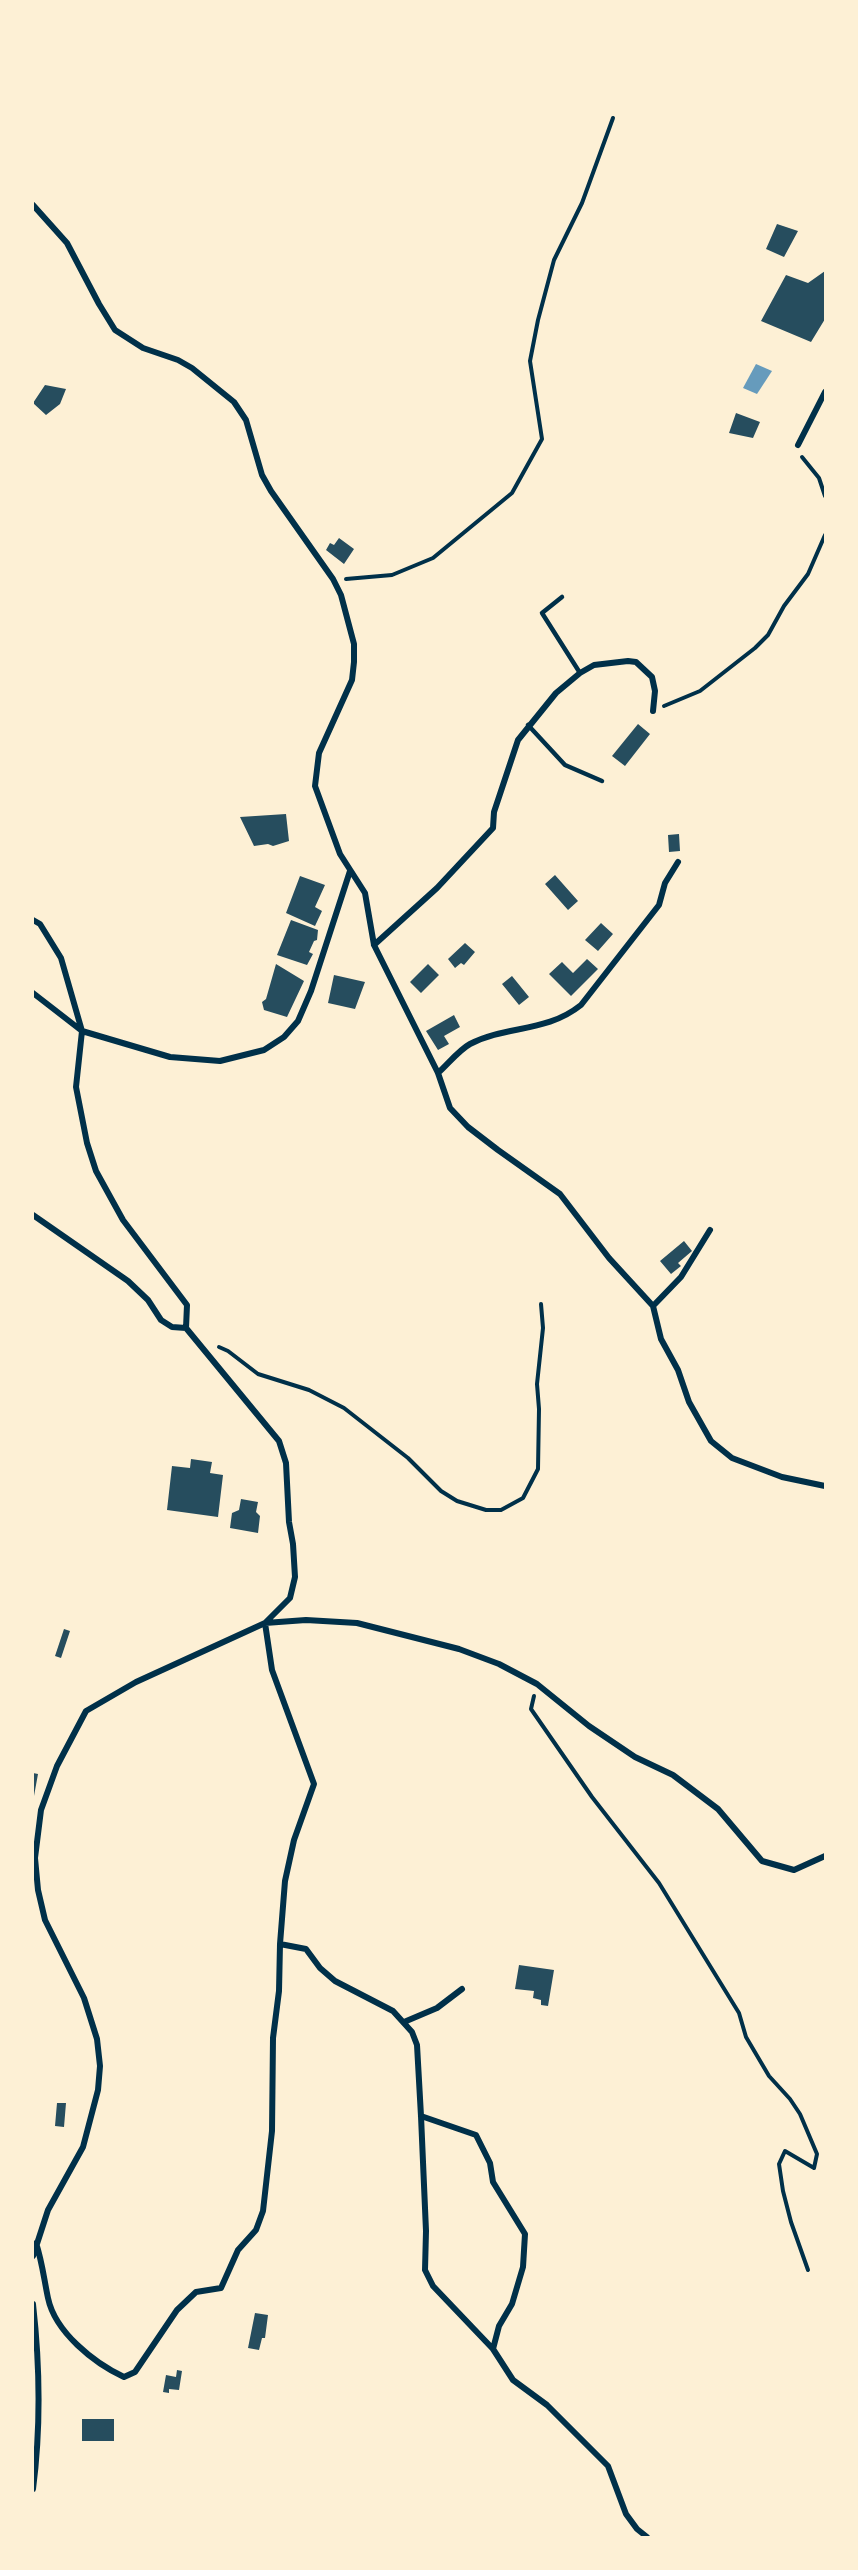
<!DOCTYPE html>
<html>
<head>
<meta charset="utf-8">
<style>
	body { margin:0 }
	#map { position:relative; width:858px; height:2570px; overflow:hidden; background:#fdf0d5; font-family:"PT Sans Narrow",sans-serif }
	canvas { display:block }
	.frame { position:absolute; inset:0; border:34px solid #fdf0d5; pointer-events:none }
</style>
</head>
<body>
<div id="map">
<canvas width="858" height="2570"></canvas>
<div class="frame"></div>
</div>
<script>
const ctx = document.querySelector('canvas').getContext('2d');
ctx.lineJoin = 'round';
function fillPath(path, color) { ctx.fillStyle = color; ctx.fill(path, 'evenodd'); }
function stroke(path, color, width, dash) { ctx.strokeStyle = color; ctx.lineWidth = width; ctx.lineCap = dash ? 'butt' : 'round'; ctx.setLineDash(dash || []); ctx.stroke(path); }
const water = new Path2D(`
	M756,364l16,7 -15,23 -14,-6z`);
const building = new Path2D(`
	M777,224l21,7 -14,26 -18,-8z
	M825,271v48l-14,23 -50,-21 25,-46 22,8z
	M45,385l21,4 -6,15 -14,11 -13,-12z
	M736,413l24,9 -7,16 -24,-5z
	M339,538l15,11 -10,15 -18,-14 4,-7 4,2z
	M638,724l12,10 -25,32 -13,-10z
	M286,814l3,27 -16,5 -5,-2 -14,2 -14,-29z
	M679,834l1,17 -11,1 -1,-17z
	M555,875l23,26 -10,9 -23,-26z
	M300,876l25,9 -10,22 7,4 -7,15 -29,-13z
	M291,920l27,10 -1,10 -3,1 -5,11 4,2 -6,11 -30,-10z
	M601,923l12,11 -15,17 -13,-11z
	M465,943l10,9 -11,13 -3,-2 -6,5 -7,-9z
	M587,959l11,10 -27,27 -22,-22 13,-12 11,11z
	M276,964l28,17 -17,36 -23,-7 -2,-8 4,-3z
	M428,964l11,11 -18,18 -11,-11z
	M334,975l31,7 -10,27 -27,-6z
	M512,976l17,21 -10,8 -17,-21z
	M454,1015l6,12 -16,9 5,8 -11,6 -12,-19z
	M684,1241l8,10 -14,12 3,3 -10,8 -11,-13z
	M191,1459l21,3 -2,11 13,2 -5,42 -51,-7 5,-44 18,2z
	M241,1499l17,3 -2,10 4,4 -2,17 -28,-5 2,-15 7,-3z
	M64,1629l6,2 -9,27 -6,-2z
	M33,1773l5,1 -4,22h-1z
	M519,1965l35,5 -6,36 -7,-1v-5l-8,-2 1,-7 -19,-2z
	M57,2103h9l-2,24 -9,-1z
	M255,2313l13,2 -3,23h-3l-3,12 -11,-2z
	M177,2370l5,1 -3,19 -10,-1v4l-6,-1 3,-17 10,2z
	M82,2419h32v22h-32z`);
const path = new Path2D(`
	M802,457l17,21 6,18
	M346,579l46,-4 41,-17 79,-65 30,-54 -12,-78 8,-41 16,-60 28,-57 31,-85
	M664,706l36,-15 55,-43 13,-13 16,-29 24,-32 17,-39
	M219,1347l9,4 30,23 51,16 35,18 64,50 33,33 16,10 29,9h15l22,-12 15,-29 1,-60 -2,-25 6,-56 -2,-24
	M534,1696l-3,13 61,88 67,86 80,130 7,24 23,39 21,23 10,15 17,40 -3,14 -29,-17 -6,13 4,27 8,31 17,48`);
const service = new Path2D(`
	M562,597l-20,16 38,60
	M528,725l37,40 37,16`);
const minor = new Path2D(`
	M33,205l34,38 32,61 16,26 28,18 35,12 14,8 42,34 12,18 16,55 9,16 62,88 8,16 13,49v18l-2,18 -33,73 -4,33 25,68 25,39 9,52 64,128 12,35 18,19 30,23 62,44 49,64 44,48 8,33 17,31 11,32 22,39 21,17 50,19 43,9
	M798,445l27,-53
	M33,920l7,4 21,34 21,73 -6,56 11,56 9,28 27,49 64,85 -1,23 93,113 7,22 3,59 4,22 2,33 -5,21 -25,25 -129,59 -50,29 -29,55 -16,44 -6,48 3,32 7,30 39,78 13,41 3,27 -2,24 -15,57 -35,63 -15,46
	M374,945l63,-57 56,-60 1,-16 24,-72 38,-47 24,-20 14,-8 34,-4 8,1 16,15 3,14 -2,20
	M33,993l49,38 88,26 50,4 44,-11 20,-13 14,-16 13,-30 39,-120
	M438,1073c10,-9 21,-23 32,-29 37,-19 76,-11 111,-39l78,-100 6,-22 13,-21
	M33,1215l95,66 20,19 13,20 11,7 14,1
	M653,1306l28,-29 29,-47
	M404,2022l33,-14 25,-19
	M421,2116l55,19 14,28 3,19 32,52 -2,33 -11,37 -13,22 -6,23
	M36,2243c6,18 8,36 12,55 7,34 46,65 76,79l11,-5 42,-62 19,-18 25,-4 17,-38 18,-20 7,-19 9,-80 1,-93 6,-47 1,-47
	M33,2304c7,62 8,123 0,185
	M647,2537l-10,-8 -11,-15 -18,-48 -61,-61 -34,-25 -20,-31 -60,-63 -8,-16 1,-39 -5,-115 -4,-71 -5,-13 -19,-21 -58,-30 -15,-13 -14,-19 -26,-5 5,-63 9,-41 20,-56 -42,-114 -7,-47 41,-3 51,3 102,26 40,15 38,20 52,42 46,31 38,18 45,34 44,52 32,9 31,-14`);
fillPath(water, '#669bbc');
fillPath(building, '#264d5e');
stroke(path, '#003049', 4);
stroke(service, '#003049', 4.5);
stroke(minor, '#003049', 6);
</script>
</body>
</html>
